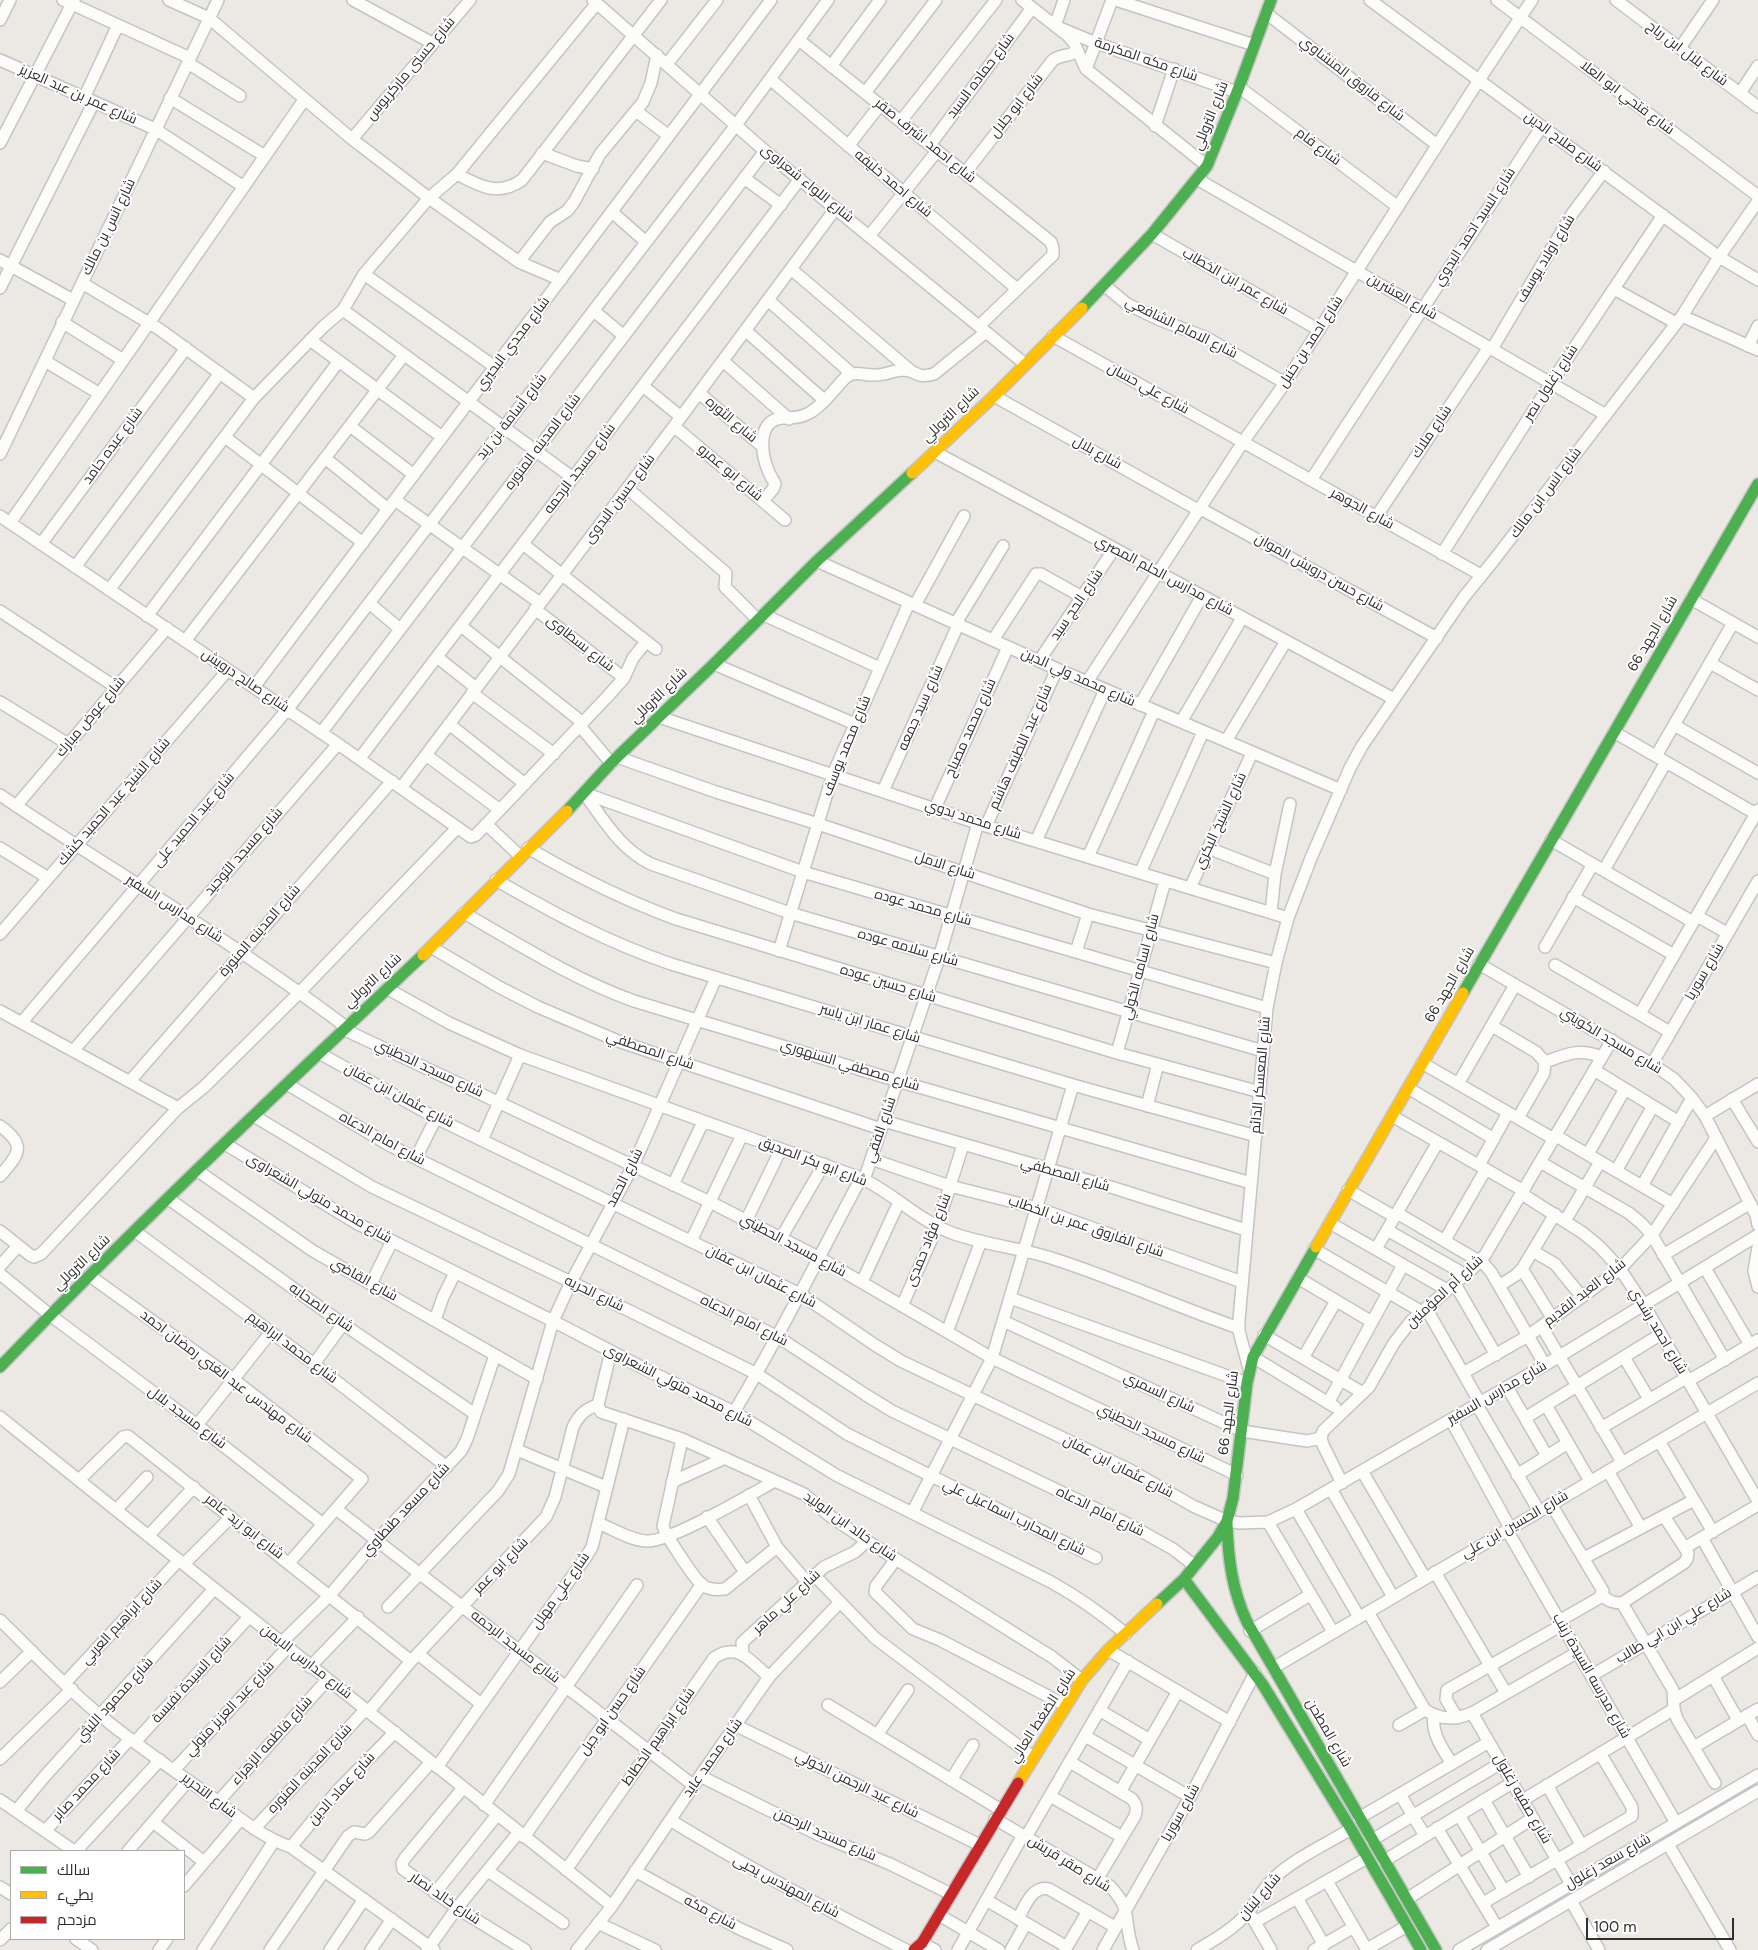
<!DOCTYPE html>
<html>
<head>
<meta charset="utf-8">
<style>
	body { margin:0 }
	#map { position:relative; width:1758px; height:1950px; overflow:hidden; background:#ece8e4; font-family:"DM Sans",Cairo,sans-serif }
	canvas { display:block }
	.legend { position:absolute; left:10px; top:1850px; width:175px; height:90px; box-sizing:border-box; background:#fff; border:1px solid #ababab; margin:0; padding:6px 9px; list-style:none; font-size:15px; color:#2e2e2e }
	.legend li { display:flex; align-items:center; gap:10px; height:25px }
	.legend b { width:25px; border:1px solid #ababab }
	.scale { position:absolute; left:1586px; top:1918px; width:148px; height:22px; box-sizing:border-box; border:2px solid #2e2e2e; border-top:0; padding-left:6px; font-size:15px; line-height:18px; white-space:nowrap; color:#2e2e2e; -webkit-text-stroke:4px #fff; paint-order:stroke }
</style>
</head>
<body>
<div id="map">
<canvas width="1758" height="1950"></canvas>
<ul class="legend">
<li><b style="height:6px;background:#4caf50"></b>سالك</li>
<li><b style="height:6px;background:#ffc107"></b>بطيء</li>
<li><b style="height:6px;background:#c62828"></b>مزدحم</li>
</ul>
<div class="scale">100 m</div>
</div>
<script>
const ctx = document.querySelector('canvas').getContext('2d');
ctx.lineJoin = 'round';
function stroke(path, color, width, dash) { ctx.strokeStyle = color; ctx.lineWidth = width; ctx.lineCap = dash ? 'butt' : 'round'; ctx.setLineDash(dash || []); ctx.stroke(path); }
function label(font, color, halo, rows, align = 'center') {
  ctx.font = font + ' "DM Sans",Cairo,sans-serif'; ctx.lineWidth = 4; ctx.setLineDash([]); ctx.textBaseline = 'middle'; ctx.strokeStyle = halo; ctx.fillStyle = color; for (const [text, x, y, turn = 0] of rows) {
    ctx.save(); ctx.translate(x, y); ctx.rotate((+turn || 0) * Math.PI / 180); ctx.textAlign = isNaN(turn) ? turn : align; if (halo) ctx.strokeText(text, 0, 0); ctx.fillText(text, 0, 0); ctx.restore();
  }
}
const street = new Path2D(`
	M63,0l127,58
	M169,0l40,18 143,121 77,59 90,64 42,18
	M353,0l79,43
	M593,0l172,151 260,213
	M1022,0l45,35 7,8 12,26 121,97
	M1064,0l-9,26 41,17 141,49
	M1116,0l138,45
	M1370,0l349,257 39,23
	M1497,0l261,196
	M1616,0l142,107
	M1266,13l171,132
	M0,20l10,-20
	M799,40l252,202 2,6v7l-74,71
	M1680,48l33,-48
	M0,60l155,69 89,58
	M188,63l52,33
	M667,64l50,-64
	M831,66l49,-66
	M1086,69l26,-69
	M770,79l247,210
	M1239,87l159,120
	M865,93l71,-93
	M1740,93l18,-27
	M84,98l34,-73
	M170,98l95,58
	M636,111l33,25
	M901,121l95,-121
	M1155,126l19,-57
	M352,139l118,-139
	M0,143l74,-143
	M930,145l102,-137
	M848,146l32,-41
	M542,153l35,13 16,3
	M965,173l88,-113c8,-6 16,-3 24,-9
	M457,174c22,12 41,23 65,6l139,-180
	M744,178l37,27
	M1197,179l409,236
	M612,212l34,30
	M1152,234l167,96
	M870,235l67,-84
	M0,260l73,40
	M519,262l31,-40 17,-11 7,-9 26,-48 43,-52 8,-19 6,-28
	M791,269l120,102
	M364,274l131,93
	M82,283l77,46 95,69
	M1104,285l23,19 31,15 49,19 78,45
	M0,288l94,-186
	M1614,289l62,34
	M768,300l84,74
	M343,310l230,168
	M594,311l30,25
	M1682,316l76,34
	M62,322l61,38
	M746,331l78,69
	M1053,336l428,239
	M310,340l132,97
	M1748,346l10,-20
	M1492,349l80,-135 32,-43
	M45,361l55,33
	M723,361l66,58
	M643,386l38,31
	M699,393l64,54
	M994,396l206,115
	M350,426l64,49
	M675,427l110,93
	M225,437l138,106
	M935,452l459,247
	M0,454l218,-454
	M325,458l63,51
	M1311,480l231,-354
	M627,488l99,85 -1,14 33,33
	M395,500l145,103
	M763,501l10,-12 2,-5c-2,-5 -5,-8 -7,-14 -6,-14 -11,-45 9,-51 10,-3 19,1 30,-5 14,-6 28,-26 39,-37 11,-7 18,-1 30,-2 10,0 18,-5 28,-5 14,1 12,9 30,4l52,-42
	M1201,509l236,129
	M0,516l338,228 133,93 5,-2 131,-138 17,-19 9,-20 13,-16
	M1376,517l113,-170
	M10,523l294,-423
	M41,544l145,-196
	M523,544l133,105
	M1442,554l109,-171 112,-168
	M817,561l240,108 284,121
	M75,567l145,-194
	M109,590l145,-192 70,-72 19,-16 21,-36 65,-76 28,-24 140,-171
	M1691,599l67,38
	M369,603l31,26
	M915,605l49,-89
	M535,609l89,69
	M0,611l117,77
	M764,615l116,53
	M147,616l192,-255
	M956,623l47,-77
	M461,626l122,97
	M993,640l43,-66h5l41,23
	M185,641l219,-286
	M437,657l39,31
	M1039,661l75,-112
	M1710,663l48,27
	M714,664l141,60
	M1087,682l156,-240 42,-59 194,-303 53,-80
	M254,687l517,-687
	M472,693l82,61
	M0,702l68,42
	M1140,705l62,-109
	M659,717l327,109 302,92
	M1181,722l61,-104
	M449,724l76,60
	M1674,725l84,48
	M580,726l31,37
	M1614,732l144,83
	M321,733l444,-582
	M1226,741l60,-100
	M426,755l74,55
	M1656,756l77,-133
	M617,757l99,35 102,32 270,90 188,49
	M360,758l440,-579
	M401,788l280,-371 155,-209
	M883,791l75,-166
	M584,793c20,27 36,56 67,71l139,49 473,138
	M584,793l219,79 464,136
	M0,795c115,77 235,148 346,232
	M16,806l151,-178
	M935,808l73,-161
	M486,824l34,32
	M986,826l71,-157
	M1551,840l142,82
	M1036,841l69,-151
	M0,848l48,30
	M528,848c48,28 96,52 148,71l441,134 143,39
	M1208,848l67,26
	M1088,857l66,-146
	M1604,870l62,-108
	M1140,873l63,-141
	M496,880c59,34 111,62 175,84l402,121 183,51
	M1190,888l62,-135
	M1573,897l101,58
	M464,913c56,32 109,66 170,88l264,80 353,102
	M1271,913l4,-39 15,-70
	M1697,916l30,17
	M0,934l228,-264
	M431,947l68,40 39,20 80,34 263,88
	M1545,947l48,-83
	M779,951l54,-177 76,-171
	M1076,952l12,-38
	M1479,964l173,100 22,15 18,19 13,18 51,99 2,10
	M1555,965l115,67
	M388,989l61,34 71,32 341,123c32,15 57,42 91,55 33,12 69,15 102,26 63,20 123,48 185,69
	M0,1011l178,97
	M1640,1014l118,-204
	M22,1022l265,-312 449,-585 92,-125
	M1492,1026l44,26 9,10 -1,11 -26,45
	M343,1029l367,173 108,55 174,101 245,117
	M73,1051l265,-307
	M319,1053l117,65 364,176 75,51 26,16 229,109 63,36 34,15 13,2 28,-1 28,-13 249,-144 213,-130
	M1117,1053l48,-172
	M1545,1062c22,-8 34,-14 57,-5
	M1422,1063l132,76
	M1652,1064l106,-183
	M1594,1070l85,52
	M130,1081l262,-300
	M287,1084l102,61 389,192 88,58 26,16 238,114 43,24 22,17
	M1458,1084l57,-99
	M1408,1088l86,51
	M1732,1099l26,43
	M1147,1106l11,-42
	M254,1116l118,71 199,95 186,92 90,60 249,124
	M1392,1116l132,75
	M1705,1116l53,-32
	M884,1121l227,66 135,43
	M0,1126c28,20 18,29 0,50
	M1556,1136l117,68
	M482,1140l38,-85
	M225,1144l133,80 195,97 94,49 87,42 102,63 215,107c27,15 51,32 75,52
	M1588,1154l37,-65
	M416,1158l20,-40
	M871,1159l79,27 87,22 205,74
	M1540,1162l89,51 12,10 11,12 73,125
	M1479,1165l29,-52
	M198,1171l115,80 224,128
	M1616,1171l37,-65
	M864,1180l75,-222 39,-135
	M673,1185l30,-63
	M1642,1186l50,-88
	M1348,1190l47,27
	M1522,1194l61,39 17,14 20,22 24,36 114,196
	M169,1199l174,125 132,90
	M1397,1213l87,51 7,8 54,93
	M746,1221l35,-72
	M1565,1221l35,-59
	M1330,1223l117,67
	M1387,1230l79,45
	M0,1231l30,24 4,2 7,-3 137,-146 26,-21 96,-95 157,-164
	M136,1232l178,132 133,103
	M781,1238l43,-74
	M1445,1240l41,-71
	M691,1241l51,-106
	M1758,1247l-4,24 4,16
	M1314,1249l108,63
	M1376,1249l62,-107
	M1533,1251l22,13 27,33
	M1663,1255l86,-51
	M0,1266l18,-20
	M1705,1268l45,77
	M1522,1269l31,50
	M0,1274l50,41 147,110 126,99
	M90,1276l143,103 129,100 -73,84
	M1298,1278l74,44
	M862,1282l37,-80
	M371,1284l21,-43
	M1455,1284l41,71
	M1499,1286l17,-11 6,-6 33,-55
	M1010,1298l237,85
	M902,1306l35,-79 26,-82
	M1426,1308l54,95
	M435,1320l8,-23 12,-24
	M1003,1321l239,110 65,10 14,-3
	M1542,1327l80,135
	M947,1332l34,-91
	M1264,1335l99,58
	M611,1351l-13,54 3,7 81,27 122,55 26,22 37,25 185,116 30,23
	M1253,1357l82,50
	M1624,1357l25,42
	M1303,1358l33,-57
	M314,1364l29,-40
	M1249,1369l-10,-38v-11l28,-312 9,-45 12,-45 23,-60 39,-90 12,-22 102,-149 30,-37 188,-244 37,-59 39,-56
	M1463,1373l65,-37 92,-67 32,-34 64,-97
	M1688,1381l70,-41
	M1507,1387l40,69
	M1328,1403l75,-138
	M1477,1405l62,106
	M1546,1405l44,76
	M734,1412c46,-76 85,-156 127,-234
	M0,1417c204,163 407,327 612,489
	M1525,1418l136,-84
	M1451,1420l59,108
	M197,1425l74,-93
	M1601,1428l85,-50
	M682,1439l-19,87c3,10 31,52 39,59 7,5 15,5 23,4l52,-42
	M1659,1441l54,91
	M517,1450l89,37
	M1362,1471l63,107
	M1608,1471l33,57
	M1517,1475l51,-32
	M79,1480l44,-43 5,-1 283,225
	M672,1482l53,-24
	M1342,1483l-19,-38 -2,-7 2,-7 46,-44 25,-44 17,-22 62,-53 12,-13 127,-215
	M1331,1489l62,108
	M749,1495l28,52 30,35
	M1551,1504l52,87 -4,7 -40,23
	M336,1509l357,276
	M1296,1509l63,108
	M116,1510l31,-33
	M912,1513l80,-155 81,-273
	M707,1517l38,55
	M1268,1522l65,110
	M598,1523c15,6 32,17 48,18 23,2 105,-47 129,-60
	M1507,1530l169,293
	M148,1536l46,-49
	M1702,1538l56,99
	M1686,1547l72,-42
	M1584,1558l110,-58
	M896,1559l-20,27 -1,6 38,37 27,11 125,65
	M184,1564l47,-47
	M1435,1572l71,121
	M814,1575l61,63 158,119
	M1602,1595c6,6 11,8 20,8l62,-40 3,-4 1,-6 -24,-37
	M1622,1603l51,87 1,19 3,10 38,64
	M388,1607l110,-116 11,-17 44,-153 18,-39 62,-116 83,-188
	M1368,1612l57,98c16,10 29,10 47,3l106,-61
	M0,1620c33,32 66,68 102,97 34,28 71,53 107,78 27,20 50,41 82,52l143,103
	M1250,1631l60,-36
	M281,1643l49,-48 46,-54 85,-90 6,-12 28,-84
	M1108,1650l122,72
	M418,1654l63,50
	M743,1654l-1,-11 4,-4 78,-72 31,-15 12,-11
	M310,1667l48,-50
	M1273,1668l485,-285
	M1591,1676l167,-99
	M1713,1676l25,44
	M0,1682l32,-31
	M65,1683l114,-123
	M1674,1700l84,-52
	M828,1705l173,105
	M1099,1710l51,30
	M369,1711l42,-50 135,-144 9,-20 18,-70c6,-12 12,-18 25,-22
	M1472,1713l99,171
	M1747,1715l11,20
	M1434,1716c-3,18 9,33 18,48
	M1457,1718l-11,-19 1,-9 115,-65
	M735,1725l245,120
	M1399,1725l26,-15
	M877,1735l31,-45
	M1085,1736l105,61
	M135,1742l114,-125
	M1694,1747l64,-38
	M0,1759l72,-70
	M1070,1762l62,37c5,6 5,10 3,17l-37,62
	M437,1767l149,-210 6,-10 32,-128
	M174,1770l113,-122
	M700,1776l119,59 71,29 61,30
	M951,1780l22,-35
	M1547,1785l35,61
	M463,1788l-58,70 -3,5 1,6 54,39 68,42
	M1120,1792l58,-101
	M1400,1794l25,42
	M1050,1796l72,41
	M0,1800l74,51
	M1484,1800l45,77
	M1523,1800l151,-91
	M218,1802l109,-122
	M484,1805l153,-220
	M16,1811l29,-35 169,-187
	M1459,1815l45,76
	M1359,1818l130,-76
	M995,1819l115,67c6,7 13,15 15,24 3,14 3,27 8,40
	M670,1820c77,47 155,89 236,130
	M153,1822l51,40
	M1437,1828l60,99
	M254,1829l112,-120
	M45,1831l85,-92
	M524,1837l178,-253
	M1026,1837l102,-176
	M1372,1840l129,-77
	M1668,1844l62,106
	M291,1847l47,-57 57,-58
	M76,1851l84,-91
	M128,1851l60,-70
	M1384,1861l128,-78
	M566,1870l148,-212c24,-17 37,4 55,19
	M488,1871l75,52
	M635,1871l105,58 47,21
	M1327,1881l40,69
	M184,1886l56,-66
	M0,1887l11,7
	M435,1893l62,-78
	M1297,1898l27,47
	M1407,1899l126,-81
	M986,1900l81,47
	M1571,1901l28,49
	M1483,1903l149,-87v-9l-32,-54
	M939,1915l60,35
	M1252,1917l19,33
	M1018,1919c7,-13 14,-34 31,-30l66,38
	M1255,1922l112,-64
	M598,1923l57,27
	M76,1939l16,11
	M0,1940l11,-11
	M922,1943l13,7
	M1367,1949l40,-23
	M159,1950l8,-11
	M203,1950l71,-109
	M270,1950l78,-114 6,-4 11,2 4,-2 62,-70
	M330,1950l34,-51
	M371,1950l21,-31
	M427,1950l30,-42 62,-76
	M577,1950l35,-44 88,-130 69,-99 71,-75
	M958,1950l65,-115
	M1011,1950l15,-27
	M1065,1950l23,-39
	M1103,1950l87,-153 65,-124
	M1197,1950c19,-11 38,-22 52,-39 9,-12 15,-24 26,-34 19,-18 53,-34 76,-48
	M1314,1950l40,-23
	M1459,1950l299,-175
	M1487,1950l271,-159`);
const fast = new Path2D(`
	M1082,308l70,-74 55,-68 32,-79 32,-87
	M567,811l44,-48 103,-99 103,-103 95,-88
	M1463,993l295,-509
	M0,1367c136,-142 280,-277 423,-412
	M1227,1523c1,35 5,67 20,99l189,328
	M1184,1579l79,106 88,144 70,121
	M1157,1604l27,-25 34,-42 9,-16 6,-23 14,-115 6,-26 63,-110`);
const slow = new Path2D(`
	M912,473l82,-77 88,-88
	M423,955l144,-144
	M1316,1247l147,-254
	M1018,1783l64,-103 26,-30 49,-46`);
const jam = new Path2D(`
	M914,1950l8,-7 96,-160`);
const streetNames = [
	["شارع بلال ابن رباح",1687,54,37],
	["شارع مكه المكرمة",1146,60,19],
	["شارع حسنى ماركريوس",411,69,-50],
	["شارع حماده السيد",981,76,-53],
	["شارع فاروق المنشاوي",1352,79,38],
	["شارع عمر بن عبد العزيز",78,95,24],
	["شارع فتحي ابو العلا",1627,98,37],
	["شارع ابو جلال",1017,106,-52],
	["شارع التروللي",1211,116,-68],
	["شارع احمد اشرف صقر",925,141,39],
	["شارع صلاح الدين",1563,142,36],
	["شارع فام",1318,147,37],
	["شارع اللواء شعراوى",807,184,39],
	["شارع احمد خليفه",893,184,40],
	["شارع انس بن مالك",109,227,-64],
	["شارع السيد احمد البدوي",1475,227,-57],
	["شارع اولاد يوسف",1546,259,-59],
	["شارع عمر ابن الخطاب",1235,282,30],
	["شارع العشرين",1402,297,30],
	["شارع الامام الشافعي",1181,328,26],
	["شارع احمد بن حنبل",1311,342,-57],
	["شارع مجدي البحيري",513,344,-53],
	["شارع زغلول نصر",1551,383,-57],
	["شارع علي حسان",1148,389,29],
	["شارع التروللي",951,415,-44],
	["شارع أسامة بن زيد",512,417,-52],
	["شارع الثوره",731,420,40],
	["شارع ملاك",1432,432,-56],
	["شارع المدينه المنوره",543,442,-53],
	["شارع عبده حامد",113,446,-54],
	["شارع بلال",1097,453,29],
	["شارع مسجد الرحمه",580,469,-53],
	["شارع ابو عمرو",730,473,40],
	["شارع انس ابن مالك",1546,493,-53],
	["شارع حسين البدوى",620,499,-53],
	["شارع الجوهر",1362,509,29],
	["شارع حسن درويش الموان",1319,573,29],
	["شارع مدارس الحلم المصري",1164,576,28],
	["شارع الحج سيد",1077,605,-56],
	["شارع الجهد 66",1653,634,-60],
	["شارع بسطاوى",580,644,38],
	["شارع محمد ولي الدين",1078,678,24],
	["شارع صالح درويش",245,681,34],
	["شارع التروللي",659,696,-44],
	["شارع سيد جمعه",921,708,-66],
	["شارع عوض مبارك",91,717,-50],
	["شارع محمد مصباح",971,728,-66],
	["شارع محمد يوسف",847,746,-68],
	["شارع عبد اللطيف هاشم",1021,747,-66],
	["شارع الشيخ عبد الحميد كشك",114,802,-49],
	["شارع عبد الحميد على",194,820,-50],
	["شارع محمد بدوي",973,820,18],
	["شارع الشيخ البكري",1221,821,-65],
	["شارع مسجد التوحيد",244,852,-49],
	["شارع الامل",945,866,18],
	["شارع محمد عوده",923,908,16],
	["شارع مدارس السفير",174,909,33],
	["شارع المدينه المنورة",260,931,-49],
	["شارع سلامه عوده",908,948,16],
	["شارع اسامه الخولي",1141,967,-75],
	["شارع سوريا",1705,972,-60],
	["شارع التروللي",373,981,-43],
	["شارع حسين عوده",888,984,17],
	["شارع الجهد 66",1450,985,-60],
	["شارع عمار ابن ياسر",870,1024,17],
	["شارع مسجد الكويتي",1611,1041,31],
	["شارع المصطفي",650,1051,19],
	["شارع مصطفي السنهوري",850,1066,17],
	["شارع مسجد الحطيني",429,1069,25],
	["شارع المعسكر الدائم",1261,1075,-85],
	["شارع عثمان ابن عفان",399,1096,28],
	["شارع الفقي",881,1130,-71],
	["شارع امام الدعاه",382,1139,29],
	["شارع ابو بكر الصديق",813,1162,21],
	["شارع المصطفي",1065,1175,16],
	["شارع الحمد",625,1178,-63],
	["شارع محمد متولي الشعراوى",319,1199,30],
	["شارع الفاروق عمر بن الخطاب",1086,1227,19],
	["شارع فؤاد حمدى",929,1240,-68],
	["شارع مسجد الحطيني",793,1246,28],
	["شارع التروللي",82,1263,-44],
	["شارع عثمان ابن عفان",761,1277,27],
	["شارع القاضي",364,1280,29],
	["شارع أم المؤمنين",1445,1292,-43],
	["شارع العبد القديم",1585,1293,-38],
	["شارع الحريه",594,1294,26],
	["شارع الصحابه",321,1308,35],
	["شارع امام الدعاه",744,1321,27],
	["شارع احمد رشدي",1658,1331,59],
	["شارع محمد ابراهيم",292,1348,37],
	["شارع مهندس عبد الغني رمضان احمد",226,1377,37],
	["شارع محمد متولي الشعراوى",678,1386,27],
	["شارع السمري",1159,1393,25],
	["شارع مدارس السفير",1497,1393,-30],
	["شارع الجهد 66",1229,1413,-83],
	["شارع مسجد بلال",187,1418,37],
	["شارع مسجد الحطيني",1151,1434,26],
	["شارع عثمان ابن عفان",1118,1467,27],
	["شارع مسعد طنطاوي",406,1510,-47],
	["شارع امام الدعاه",1100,1512,26],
	["شارع المحارب اسماعيل علي",1014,1518,26],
	["شارع الحسين ابن علي",1515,1525,-30],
	["شارع ابو زيد عامر",244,1527,38],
	["شارع خالد ابن الوليد",850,1527,35],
	["شارع ابو عمر",501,1566,-46],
	["شارع علي مهلل",561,1591,-55],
	["شارع علي ماهر",787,1602,-43],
	["شارع ابراهيم العربي",122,1622,-47],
	["شارع علي ابن ابي طالب",1674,1626,-31],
	["شارع مسجد الرحمه",515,1647,38],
	["شارع مدارس الايمن",306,1662,38],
	["شارع مدرسه السيدة زينب",1591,1676,60],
	["شارع السيدة نفيسة",192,1680,-48],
	["شارع محمود الليثي",115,1700,-48],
	["شارع عبد العزيز متولي",230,1709,-47],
	["شارع حسن ابو جبل",613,1711,-55],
	["شارع الضغط العالي",1043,1716,-57],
	["شارع المطحن",1328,1733,60],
	["شارع ابراهيم الخطاط",659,1737,-55],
	["شارع فاطمه الزهراء",272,1741,-48],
	["شارع محمد عايد",713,1758,-55],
	["شارع المدينه المنوره",310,1769,-47],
	["شارع محمد صابر",87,1785,-47],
	["شارع عبد الرحمن الخولي",857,1785,26],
	["شارع عماد الدين",342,1789,-48],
	["شارع التحرير",209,1796,37],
	["شارع صفيه زغلول",1522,1799,60],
	["شارع سوريا",1181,1813,-61],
	["شارع مسجد الرحمن",825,1835,24],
	["شارع سعد زغلول",1608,1862,-30],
	["شارع صقر قريش",1069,1864,32],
	["شارع المهندس يحيى",786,1887,28],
	["شارع لبنان",1260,1897,-49],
	["شارع خالد نصار",445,1899,34],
	["شارع مكه",710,1913,28]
];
stroke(street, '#c5c4c5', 14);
stroke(fast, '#c5c4c5', 14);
stroke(slow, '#c5c4c5', 14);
stroke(jam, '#c5c4c5', 14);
stroke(street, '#fcfcfb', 11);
stroke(fast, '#4caf50', 11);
stroke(slow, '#ffc107', 11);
stroke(jam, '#c62828', 11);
label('14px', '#2e2e2e', '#fff', streetNames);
</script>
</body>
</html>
